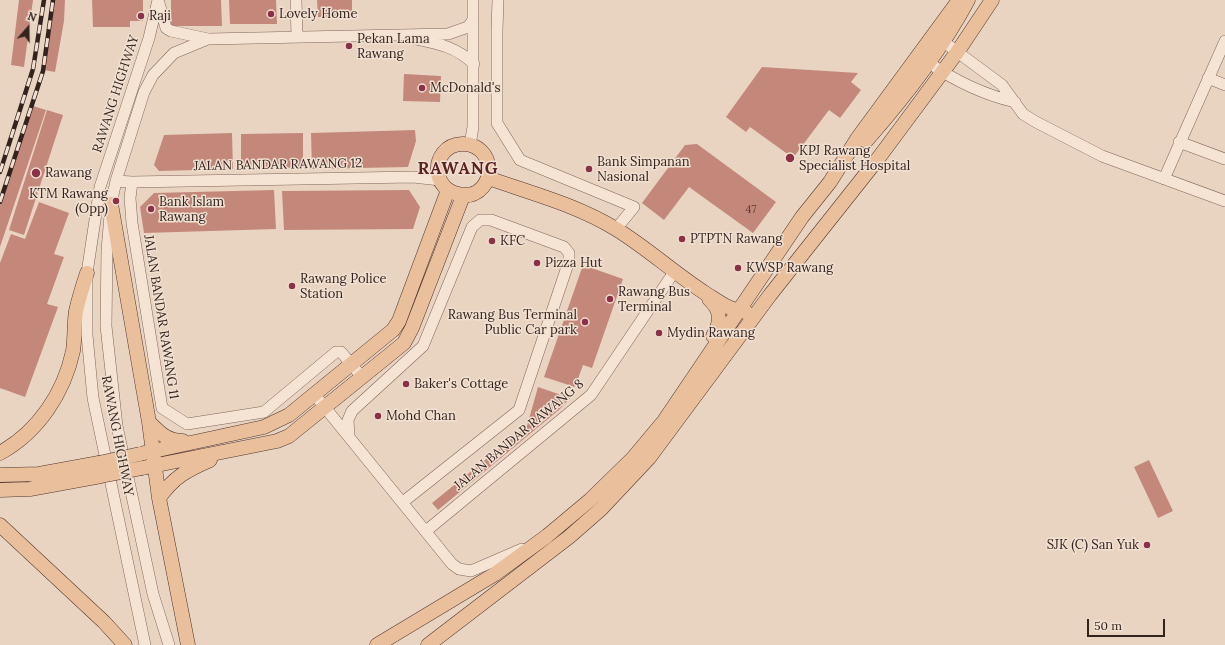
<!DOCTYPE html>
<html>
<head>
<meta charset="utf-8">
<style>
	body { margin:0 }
	#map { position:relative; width:1225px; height:645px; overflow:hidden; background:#e9d4c2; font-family:Lora,serif }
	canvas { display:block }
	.north { position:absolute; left:8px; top:8px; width:40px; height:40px; -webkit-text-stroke:3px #f1e0d1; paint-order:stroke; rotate:20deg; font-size:11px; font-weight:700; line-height:16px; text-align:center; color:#32231e }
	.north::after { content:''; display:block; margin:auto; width:14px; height:18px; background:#32231e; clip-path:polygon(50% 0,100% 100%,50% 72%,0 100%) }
	.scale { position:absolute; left:1087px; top:619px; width:78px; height:18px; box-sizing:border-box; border:2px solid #32231e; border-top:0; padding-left:5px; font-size:12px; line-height:14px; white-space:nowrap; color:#32231e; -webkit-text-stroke:3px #f1e0d1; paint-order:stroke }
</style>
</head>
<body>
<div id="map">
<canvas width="1225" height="645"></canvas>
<div class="north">N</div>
<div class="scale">50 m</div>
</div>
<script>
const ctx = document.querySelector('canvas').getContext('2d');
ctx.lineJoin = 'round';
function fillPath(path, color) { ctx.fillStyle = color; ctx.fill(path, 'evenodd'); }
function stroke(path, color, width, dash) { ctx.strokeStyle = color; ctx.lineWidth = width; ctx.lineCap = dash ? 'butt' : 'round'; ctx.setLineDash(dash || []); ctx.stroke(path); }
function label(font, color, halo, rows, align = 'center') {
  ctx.font = font + ' Lora,serif'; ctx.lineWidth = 3; ctx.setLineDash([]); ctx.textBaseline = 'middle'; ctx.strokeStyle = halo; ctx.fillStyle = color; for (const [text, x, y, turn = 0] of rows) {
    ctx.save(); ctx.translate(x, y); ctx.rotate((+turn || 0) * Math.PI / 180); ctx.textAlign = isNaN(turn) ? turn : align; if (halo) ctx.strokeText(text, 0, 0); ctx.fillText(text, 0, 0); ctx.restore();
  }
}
const building = new Path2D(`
	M19,0h14l-9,67 -13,-2z
	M54,0h11l-1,21 -9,51 -11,-2z
	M92,0h51v21h-13v6h-37z
	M171,0h50l1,26h-51z
	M229,0h47l1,24h-47z
	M317,0h35v17h-34z
	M762,67l96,6 -7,9 10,8 -21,28 -11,-8 -36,48 -43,-31 -4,5 -20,-15z
	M404,74l37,2 -1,26 -37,-1z
	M33,106l13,4 -46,137v-41z
	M47,110l16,5 -39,120 -15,-5z
	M415,130l1,11 -8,26 -96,2 -1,-36z
	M232,133l1,36 -74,2 -5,-6 10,-30z
	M303,133v35l-62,1v-35z
	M697,144l79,58 -23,31 -64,-46 -25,33 -22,-17 43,-58z
	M274,190l2,39 -132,4 -4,-26 14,-14z
	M409,190l11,17 -7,22 -129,1 -2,-39z
	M39,202l30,11 -15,41 10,3 -17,47 11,3 -33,90 -25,-9v-125l11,-29 14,5z
	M583,265l40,14 -31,89 -9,-3 -8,22 -31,-10z
	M538,387l32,11 -10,11 -122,101 -6,-7 95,-77z
	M1149,460l24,51 -15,7 -24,-51z`);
const minor = new Path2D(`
	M296,0l1,37
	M498,0l-1,30v93l23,37 114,47 -18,22
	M159,3l7,25 5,3 37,8 240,-5 20,-7 5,-7
	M416,39c24,5 40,8 58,25
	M944,42l58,43 21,29 13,8 66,34 123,45
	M929,63c25,17 56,32 86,39
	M1208,78l17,7
	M1179,142l46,17
	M470,145l3,-18v-127
	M1164,179l61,-138
	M116,181l16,1 281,-5 27,3
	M132,182l-2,16 2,25 30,185 25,16 77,-12 72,-60h5l21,25
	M314,394l138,170 7,5 12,2 51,-22
	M349,436l-1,-16 4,-9 71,-65 49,-119 8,-7h11l73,27 5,6v8l-50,149 -116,92
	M426,531l165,-136 83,-123
	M145,645l-52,-247 -6,-63v-62l13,-86 49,-149 9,-38
	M169,645l-16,-51 -36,-168 -11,-100 1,-76 4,-46 5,-23 28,-89 9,-17 21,-22 34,-14`);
const major = new Path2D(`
	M866,141c38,-43 75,-90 102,-141
	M488,178c43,15 89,27 128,51 31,19 58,44 89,64 13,8 25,18 41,19
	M111,204l38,218 10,76 29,147
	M709,299c12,11 13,22 4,37
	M149,422c11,11 18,19 34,19
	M0,453c38,-21 64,-60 73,-102 2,-13 1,-27 3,-40 3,-13 7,-26 11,-38
	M144,453l120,-26 25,-12 104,-85 6,-9 49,-131
	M142,468l135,-27 12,-5 115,-93 8,-15 51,-132c36,-2 33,-53 -1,-52 -34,1 -34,57 11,50
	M0,475l39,-1 60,-11
	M0,490l30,-1 71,-13
	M159,498c15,-21 28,-28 51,-38
	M0,525l104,97 21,23
	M377,645l118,-71 52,-38 43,-36 43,-42 31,-37 138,-204 28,-35 27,-43 102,-139
	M428,645l141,-108 32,-28 48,-51 121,-163 107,-135 81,-109 34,-51`);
const rail = new Path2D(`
	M0,172l33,-103 11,-69
	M0,202l43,-131 10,-71`);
const majorBridge = new Path2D(`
	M99,463l41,-9
	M101,476l41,-8`);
const markers = [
	[271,14,4,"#8a3147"],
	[141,16,4,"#8a3147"],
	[349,46,4,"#8a3147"],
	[422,88,4,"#8a3147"],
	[790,158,5,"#8a3147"],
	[589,169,4,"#8a3147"],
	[36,173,5,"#8a3147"],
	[116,201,4,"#8a3147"],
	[151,209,4,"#8a3147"],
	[682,239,4,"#8a3147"],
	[492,241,4,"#8a3147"],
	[537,263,4,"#8a3147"],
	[738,268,4,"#8a3147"],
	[292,286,4,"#8a3147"],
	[610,299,4,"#8a3147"],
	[585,322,4,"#8a3147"],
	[659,333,4,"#8a3147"],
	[406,384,4,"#8a3147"],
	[378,416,4,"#8a3147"],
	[1147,545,4,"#8a3147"]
];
const numberNames = [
	["47",751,210]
];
const poiNames = [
	["Lovely Home",279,14],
	["Raji",149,16],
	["Pekan Lama",357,39],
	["Rawang",357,54],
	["McDonald's",430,88],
	["KPJ Rawang",799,151],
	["Specialist Hospital",799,166],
	["Bank Simpanan",597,162],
	["Nasional",597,177],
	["Rawang",45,173],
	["KTM Rawang",108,194,"right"],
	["(Opp)",108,209,"right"],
	["Bank Islam",159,202],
	["Rawang",159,217],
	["PTPTN Rawang",690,239],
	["KFC",500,241],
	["Pizza Hut",545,263],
	["KWSP Rawang",746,268],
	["Rawang Police",300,279],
	["Station",300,294],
	["Rawang Bus",618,292],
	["Terminal",618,307],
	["Rawang Bus Terminal",577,315,"right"],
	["Public Car park",577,330,"right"],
	["Mydin Rawang",667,333],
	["Baker's Cottage",414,384],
	["Mohd Chan",386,416],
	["SJK (C) San Yuk",1139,545,"right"]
];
const streetNames = [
	["RAWANG HIGHWAY",116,94,-72],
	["JALAN BANDAR RAWANG 12",278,165,-1],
	["JALAN BANDAR RAWANG 11",161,317,81],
	["JALAN BANDAR RAWANG 8",519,435,-40],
	["RAWANG HIGHWAY",117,436,79]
];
const districtNames = [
	["RAWANG",458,169]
];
fillPath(building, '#c4887b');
stroke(minor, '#81665b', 12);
stroke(major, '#4f362f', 15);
stroke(minor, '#f5e3d4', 11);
stroke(major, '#eabf9c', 14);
stroke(rail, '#32231e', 4.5);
stroke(rail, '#f1e0d1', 3, [9]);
stroke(majorBridge, '#4f362f', 15, []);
stroke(majorBridge, '#eabf9c', 14);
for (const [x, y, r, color] of markers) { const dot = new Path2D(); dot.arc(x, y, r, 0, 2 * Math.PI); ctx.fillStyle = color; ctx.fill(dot); stroke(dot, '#f1e0d1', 1.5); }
label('11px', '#563c35', null, numberNames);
label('13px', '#32231e', '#f1e0d1', poiNames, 'left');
label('13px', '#32231e', '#f1e0d1', streetNames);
ctx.letterSpacing = '1px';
label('bold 17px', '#5b2123', '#f1e0d1', districtNames);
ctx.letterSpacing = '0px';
</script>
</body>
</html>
